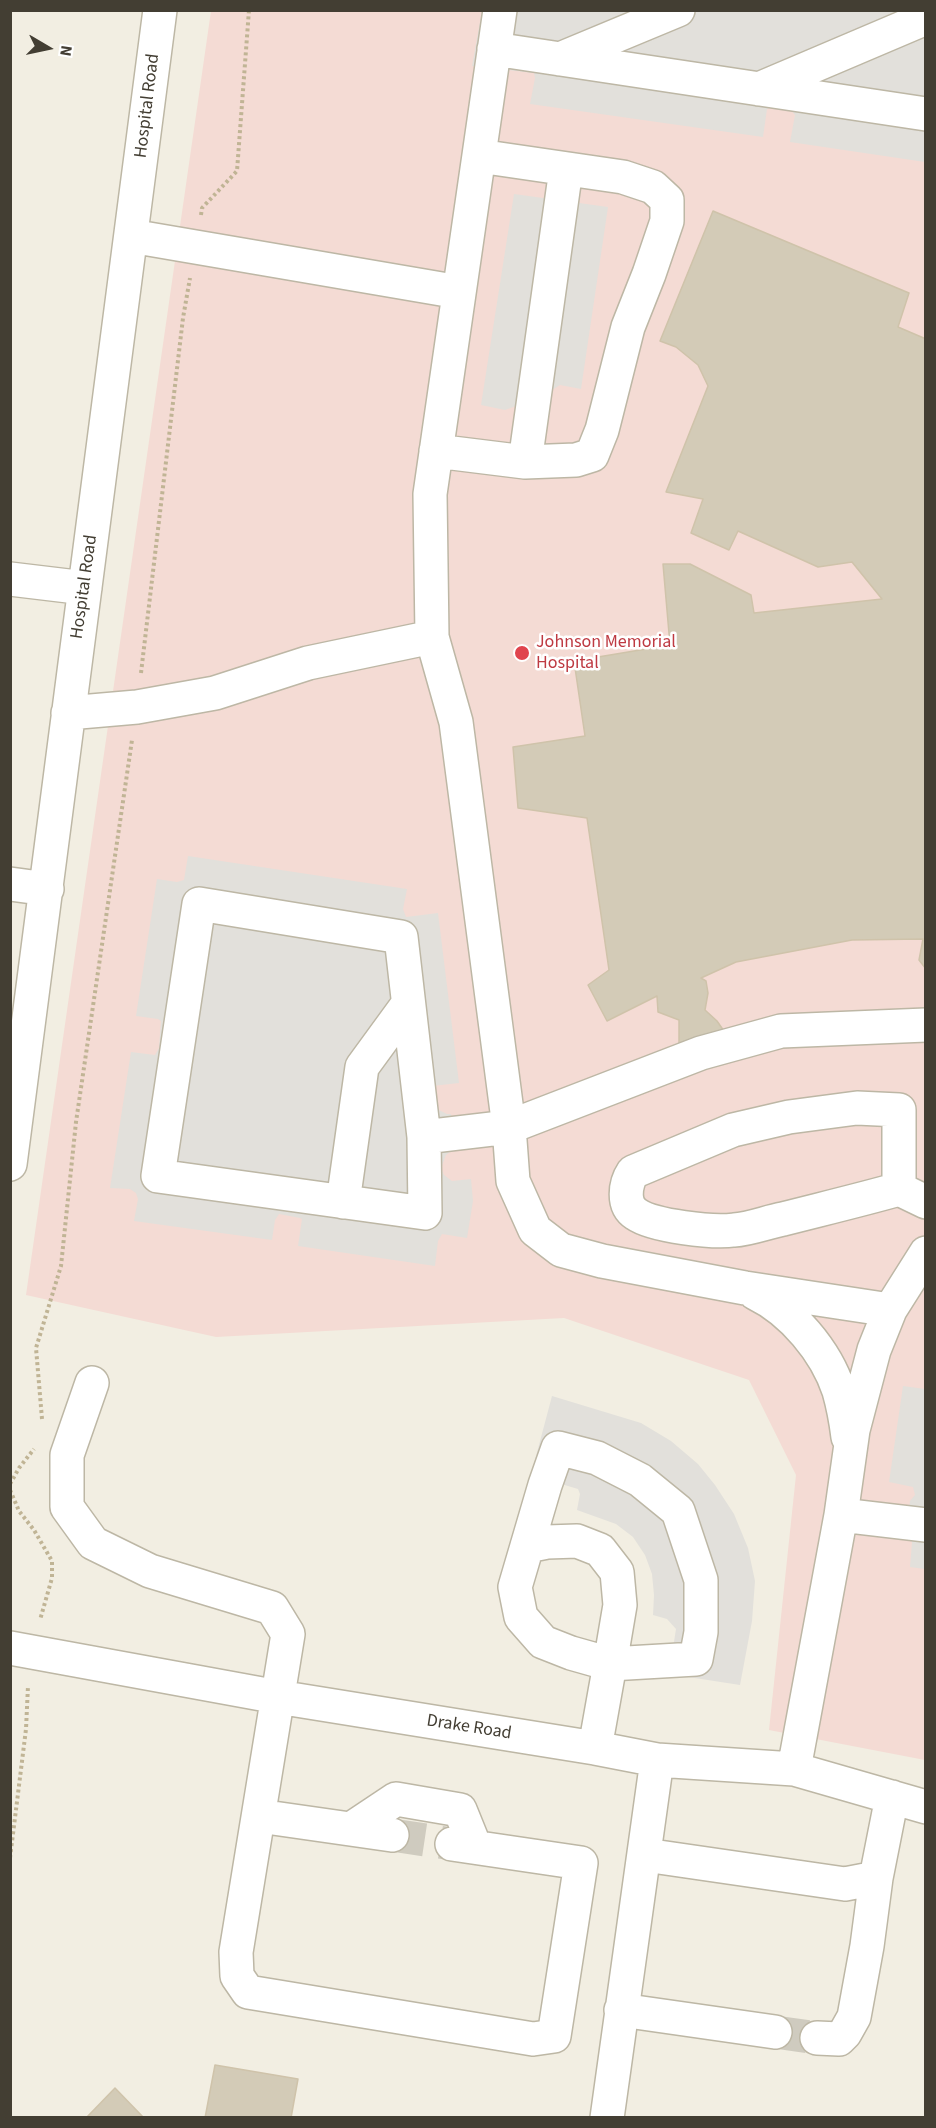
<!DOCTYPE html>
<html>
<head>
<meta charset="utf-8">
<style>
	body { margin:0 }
	#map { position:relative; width:936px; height:2128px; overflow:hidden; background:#f2eee2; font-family:"Source Sans 3",sans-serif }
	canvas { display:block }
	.frame { position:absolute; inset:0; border:12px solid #433e33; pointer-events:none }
	.north { position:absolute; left:18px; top:18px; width:60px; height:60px; -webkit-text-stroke:4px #fff; paint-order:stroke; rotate:99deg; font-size:16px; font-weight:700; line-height:24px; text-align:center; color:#433e33 }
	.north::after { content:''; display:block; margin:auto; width:21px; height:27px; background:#433e33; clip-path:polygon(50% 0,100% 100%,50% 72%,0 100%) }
</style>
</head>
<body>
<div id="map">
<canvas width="936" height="2128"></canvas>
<div class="frame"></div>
<div class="north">N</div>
</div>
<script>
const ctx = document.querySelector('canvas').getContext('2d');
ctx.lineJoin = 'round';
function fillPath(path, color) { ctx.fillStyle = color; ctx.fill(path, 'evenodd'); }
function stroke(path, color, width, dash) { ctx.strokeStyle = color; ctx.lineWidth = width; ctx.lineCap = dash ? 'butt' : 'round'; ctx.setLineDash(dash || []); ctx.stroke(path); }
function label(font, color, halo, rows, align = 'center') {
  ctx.font = font + ' "Source Sans 3",sans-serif'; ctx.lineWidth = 5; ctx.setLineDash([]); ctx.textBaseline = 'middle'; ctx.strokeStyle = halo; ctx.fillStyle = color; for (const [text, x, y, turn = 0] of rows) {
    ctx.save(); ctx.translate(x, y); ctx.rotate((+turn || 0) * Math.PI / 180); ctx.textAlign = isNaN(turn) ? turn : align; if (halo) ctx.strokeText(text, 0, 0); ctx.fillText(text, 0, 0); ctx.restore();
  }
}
const medical = new Path2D(`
	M211,11h714v1749l-156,-30 27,-255 -47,-95 -185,-62 -348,19 -190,-42z`);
const parking = new Path2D(`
	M482,11h443v151l-135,-20 5,-27 -4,-5 -20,-3 -4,2 -4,28 -233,-33 5,-26 -1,-5 -62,-7z
	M514,194l94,13 -27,182 -21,-4 -8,5 -3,4 -44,16 -24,-5z
	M188,856l219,33 -4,20 3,8 32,-4 21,170 -27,3 5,23 10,5h4l3,35 -8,6 -5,13 3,7 8,6 19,-2 2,22 -6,37 -25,-4 -4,7 -3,25 -137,-20 4,-27 -2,-1 -21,-4 -4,6 -3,20 -138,-19 4,-22 -2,-6 -6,-4 -20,-1 21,-136 24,3 4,-7 2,-27 -3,-2 -22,-3 21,-137 20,3 7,-2z
	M903,1386l22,3v180l-15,-2 2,-25 -7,-4 5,-37 5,-6 -2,-8 -24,-5z
	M552,1396l89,27 30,18 27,23 17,21 19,29 14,34 7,33 -3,40 -12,64 -71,-11 7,-45 -9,-10 -14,-4 1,-20 -2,-21 -7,-19 -12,-18 -17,-13 -39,-14 3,-16 -2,-5 -47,-14z`);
const building = new Path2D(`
	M713,211l196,82 -11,34 28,12v630l-7,-9 4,-21 -71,1 -116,22 -35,16 5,3 2,12 -3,17 12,11 9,13 -47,20v-34l-21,-8 -1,-16 -50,25 -19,-36 21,-15 -22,-152 -69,-10 -5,-61 72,-11 -11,-75 96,-16 -7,-81h27l61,31 3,18 128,-14 -30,-37 -34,5 -80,-36 -9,19 -38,-17 12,-34 -37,-7 42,-106 -10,-21 -22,-18 -16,-6z
	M215,2065l83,14 -7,39h-86z
	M115,2088l29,30h-58z`);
const minorTunnel = new Path2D(`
	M392,1835l60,9
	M775,2032l42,6`);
const path = new Path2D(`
	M201,215l1,-7 35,-37 12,-161
	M141,673l42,-355 7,-40
	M42,1419l-6,-71 25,-82 15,-144 56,-382
	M10,1484l9,-16 15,-19
	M10,1490l9,21 15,19 18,31v17l-12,42
	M10,1858l16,-129 2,-43`);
const minor = new Path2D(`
	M494,49l432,65
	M560,59l118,-49
	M759,89l167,-71
	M479,156l144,21 30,10 14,13v21l-18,53 -21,53 -26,103 -10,25 -16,5 -51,2
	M131,236l328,56
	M436,451l89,11 41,-293
	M10,579l75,9
	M432,637l-2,-143 70,-484
	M68,713l69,-6 78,-14 93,-30 124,-26 24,85 53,405 4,54 22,49 26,20 41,11 143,27 145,22 -16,40 -21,80 -12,85 -47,254
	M10,884l37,5
	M424,1137l-23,-200 -202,-33 -41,272 267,37 -1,-76 85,-10 192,-74 80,-22 145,-6
	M10,1164l150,-1154
	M899,1189v-79l-42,-2 -68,9 -56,13 -100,42c-8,12 -11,33 3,42 17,12 77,19 98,16 16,-1 33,-8 49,-11 39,-10 77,-19 116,-30l27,13
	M343,1202l19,-135 46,-63
	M755,1293c37,18 71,58 84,98 4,14 7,30 9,46
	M890,1310l36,-57
	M92,1383l-25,72v52l26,36 57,28 122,37 16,26 -52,318 1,24 11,16 285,47 21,-3 27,-173 -129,-19
	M841,1515l85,10
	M527,1546l20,-4 30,-1 23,9 17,22 3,33 -10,59 -39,-11 -28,-11 -22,-25 -6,-30 30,-102 13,-37 39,10 43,22 38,31 23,69v52l-5,27 -86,5 -15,84
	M10,1648l268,49 317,51 62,12 137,9 132,38
	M259,1816l133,19
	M351,1829l45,-30 64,11 15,37
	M645,1855l200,29 31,-6 16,-81
	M621,2010l154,22
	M817,2038l22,1 6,-6 9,-16 13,-71 9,-68
	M607,2118l50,-358`);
const markers = [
	[522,653,8,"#e0444e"]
];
const streetNames = [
	["Hospital Road",148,106,-83],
	["Hospital Road",85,587,-82],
	["Drake Road",469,1728,9]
];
const healthNames = [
	["Johnson Memorial",536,643],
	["Hospital",536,664]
];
fillPath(medical, '#f4dbd4');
fillPath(parking, '#e2e0db');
fillPath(building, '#d3cbb7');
stroke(building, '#cfc3aa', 1.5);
stroke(minorTunnel, '#cfcbbf', 33, [33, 16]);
stroke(minor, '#bdb7a5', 36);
stroke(path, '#c0b495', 4, [3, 3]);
stroke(minor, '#fff', 33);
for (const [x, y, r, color] of markers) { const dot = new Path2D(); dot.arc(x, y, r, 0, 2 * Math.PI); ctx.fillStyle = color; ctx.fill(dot); stroke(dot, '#fff', 2); }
label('18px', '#433e33', '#fff', streetNames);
label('18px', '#be3a42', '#fff', healthNames, 'left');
</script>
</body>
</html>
